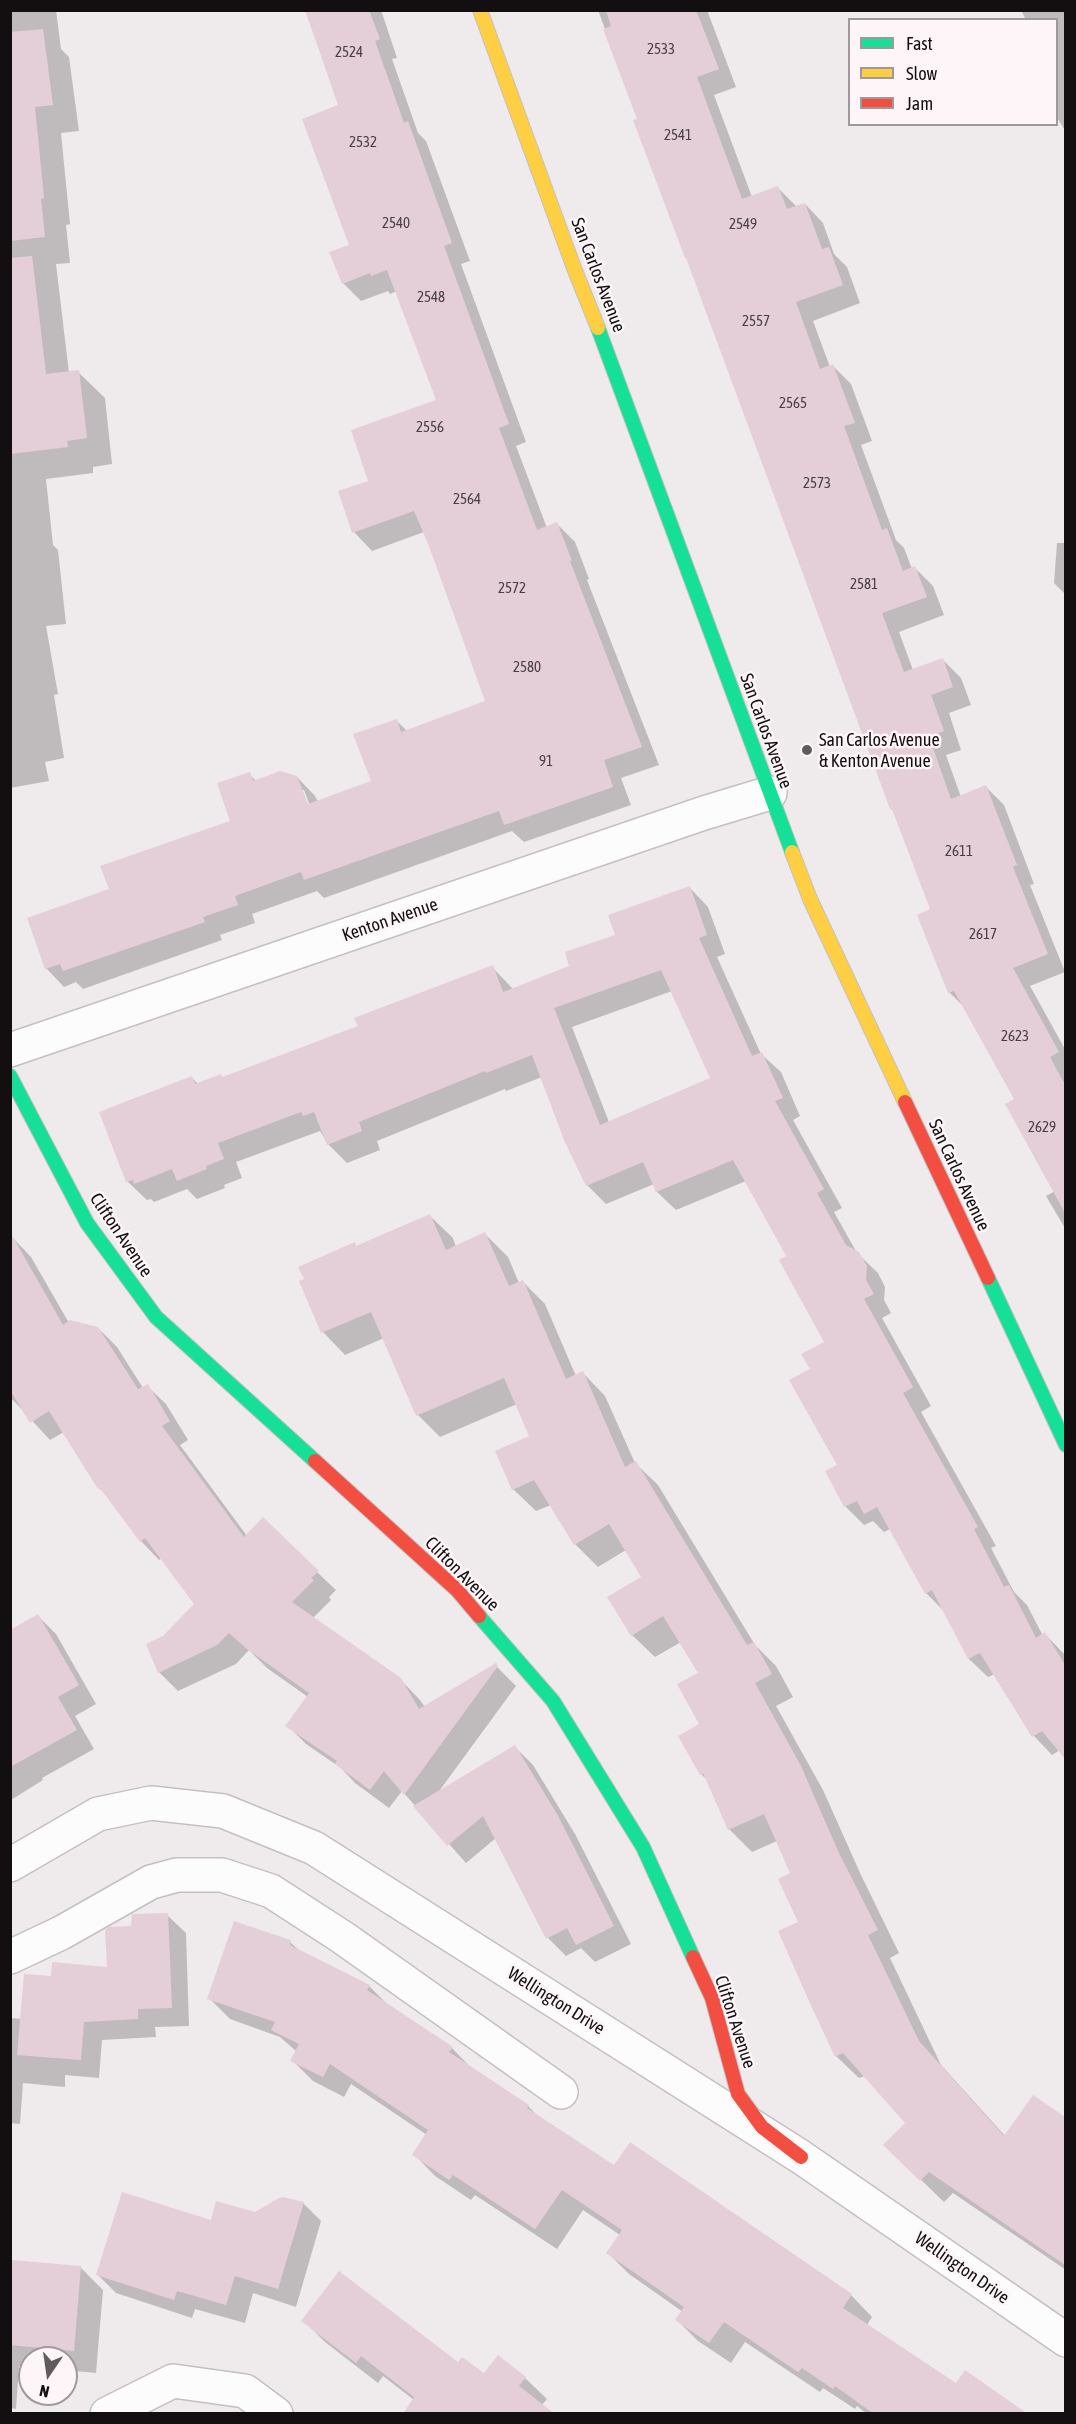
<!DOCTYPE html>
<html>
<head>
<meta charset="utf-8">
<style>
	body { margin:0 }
	#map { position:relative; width:1076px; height:2424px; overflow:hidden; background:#efeaec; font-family:"Asap Condensed",sans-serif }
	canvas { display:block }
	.frame { position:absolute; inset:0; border:12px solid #130f10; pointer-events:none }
	.legend { position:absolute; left:848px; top:18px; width:210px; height:108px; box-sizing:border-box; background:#fef5f8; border:2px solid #a0999b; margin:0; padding:8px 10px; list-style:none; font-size:18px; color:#130f10 }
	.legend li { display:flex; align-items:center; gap:12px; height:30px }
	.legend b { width:30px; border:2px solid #a0999b }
	.north { position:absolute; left:18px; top:2346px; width:60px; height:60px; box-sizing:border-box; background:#fef5f8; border:2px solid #a0999b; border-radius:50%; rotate:193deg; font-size:16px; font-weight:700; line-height:24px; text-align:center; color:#130f10 }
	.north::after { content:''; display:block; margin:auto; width:21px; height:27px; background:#605c5d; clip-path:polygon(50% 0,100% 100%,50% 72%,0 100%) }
</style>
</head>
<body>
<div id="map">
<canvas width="1076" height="2424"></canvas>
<div class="frame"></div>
<ul class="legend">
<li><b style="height:8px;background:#16e098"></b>Fast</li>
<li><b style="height:8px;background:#ffcf43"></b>Slow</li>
<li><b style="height:8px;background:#f24e42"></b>Jam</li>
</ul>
<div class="north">N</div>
</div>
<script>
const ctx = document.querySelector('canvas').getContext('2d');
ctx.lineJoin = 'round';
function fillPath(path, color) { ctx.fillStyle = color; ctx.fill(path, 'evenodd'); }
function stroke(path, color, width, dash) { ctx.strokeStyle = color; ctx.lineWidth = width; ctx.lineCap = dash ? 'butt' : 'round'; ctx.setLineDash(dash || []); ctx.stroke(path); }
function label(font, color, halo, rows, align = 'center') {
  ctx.font = font + ' "Asap Condensed",sans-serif'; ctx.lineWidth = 5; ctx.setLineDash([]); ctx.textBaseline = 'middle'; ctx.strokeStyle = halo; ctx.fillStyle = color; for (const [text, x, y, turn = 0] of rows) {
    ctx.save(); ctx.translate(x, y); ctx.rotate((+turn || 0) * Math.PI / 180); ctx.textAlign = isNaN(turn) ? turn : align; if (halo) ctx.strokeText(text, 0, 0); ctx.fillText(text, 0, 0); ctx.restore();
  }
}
const shadow = new Path2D(`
	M10,10h46l5,39 8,8 10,74 -18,2 9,91 -4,1 4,38 -14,1 13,109 9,-1 27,26 7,66 -19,3v6l-47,6 7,66 5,5 8,74 -20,2 12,68 -4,1 10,63 -19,4 4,19 -39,7z
	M306,10h75l16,48 -5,1 26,74 8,8 44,120 -9,3 65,178 -10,4 31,82 10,-4 18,18 14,37 -2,1 72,185 -38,13 10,27 -107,37 -12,-11 -188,67 -7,-7 -65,23 3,9 -35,12 2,5 -139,49 -7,-7 -12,5 -18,-19 65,-78 121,-68 17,-48 8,8 40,-5 18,19 3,6 55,-20 23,-62 11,11 80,-29 -63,-170 -52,19 -18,-19 16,-50 68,-81 -41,-110 -7,3 -2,-3 -27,10 -18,-18 8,-38 -11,-139zM301,790h3l8,21 -3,1z
	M598,10h109l29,77 -22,8 38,102 26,-9 18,18 9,-2 18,19 11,31 13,13 13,36 -47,18 17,46 3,-1 18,18 21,57 -11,4 35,95 8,8 8,21 3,-1 18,18 11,29 -45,17 14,38 29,-11 19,19 10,27 -22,8 12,37 -15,5 15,42 25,-10 18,18 30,79 -4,1 35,87 -35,14 36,65v179l-20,-34 9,-5 -39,-91 -50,-91 -17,-17 -17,-82 -37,-98 -4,-3z
	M1021,10h45v122l-10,-16v-96h-30z
	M1057,543h9v52l-12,-12z
	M690,888l18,19 17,47 -8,3 44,97 20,18 19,44 -7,4 49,88 -8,4 23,41 21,20 7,14 -1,13 7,13 -9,5 49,88 -10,6 75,134 -5,2 23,44 13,13 16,31 2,-2 21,22v100l-6,-6 -8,5 -18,-19 -39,-62 -7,3 -19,-18 -24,-47 -19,-19 -36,-64 -6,3 -11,-11 -9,4 -18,-18 -19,-35 12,-6 -27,-96 15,-28 -39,-85 -42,-76 -70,29 -19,-18 -3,-8 -48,20 -19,-19 -45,-108 -36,14 -1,-2 -128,52 3,9 -33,13 -19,-19 -8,-13 -84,31 6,16 -18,7 1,3 -28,11 -10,-10 -33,13 -3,-3 -4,1 -19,-18 -27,-69 91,-35 6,6 25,-5 137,-52 132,-60 21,22 58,-22zM672,991l40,88 -103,43 -37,-95z
	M430,1216l23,22 3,9 29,-13 23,23 11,26 3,-2 23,23 31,72 7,-3 22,23 30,67 23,22 97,160 21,21 17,31 -17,9 47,84 38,85 38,78 -9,5 51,107 65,72 27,-40 33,22v151l-113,-77 -9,9 -59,-57 22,-22 -42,-47 -6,2 -23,-22 -36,-133 -8,-49 -15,-33 -25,11 -23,-23 -21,-48 -7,-7 -1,-101 -19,-31 -26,15 -23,-22 11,-57 -17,-28 -28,17 -23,-23 -24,-39 -15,6 -23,-22 18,-52 -14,-33 -77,33 -22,-22 -34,-77 -39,17 -22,-23 -22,-50 53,-38 3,3z
	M13,1238l18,19 38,66 29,5 19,19 26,41 4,-2 19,18 22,36 -8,5 67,91 70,36 19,18 -7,7 2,3 -18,18 87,61 19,20 6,8 70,-42 21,21 -79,108 78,-47 18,18 42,69 56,110 -36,18 -14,-14 -15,8 -18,-18 -52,-100 -30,25 -64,-72 -13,17 -34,-25 -14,-15 -35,-24 -19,-19 21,-28 -41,-29 -18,-18 -13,14 -58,27 -19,-19 5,-34 32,-33 -34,-47 -3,2 -18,-19 -31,-43 -11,-10 -35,-56 -14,8 -37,-40 -3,2v-163z
	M38,1616l18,18 40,70 -21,12 19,33 -52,29 1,2 -32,20 -1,-168z
	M167,1915l19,18 3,93 -34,1 1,10 -54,3 -3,38 -34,-3v12l-42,-4 -3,41 -10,-1v-105l12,1 30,-41 56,-9 25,-41z
	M290,1942l12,11 67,33 19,19 64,43 21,22 55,36 10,10 76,51 16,-23 221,151 21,22 -5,8 89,60 70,29h-159l-10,-8 -2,3 -32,-21 -3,4 -75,-50 -14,21 -33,-22 -21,-21 6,-8 -54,-38 -21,-21 12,-18 -37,-25 -26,39 -82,-54 -4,5 -36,-24 -21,-22 13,-19 -76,-51 -7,13 -31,-16 -21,-21 4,-9 -16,-14 -50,-18 -21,-21z
	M303,2203l18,18 -25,86 -43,-14 -8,30 -50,-14 -3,9 -76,-25 -18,-18 114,-53z
	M10,2262l70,5 23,23 -7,83 -30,-3v-12h-36v9l-11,-1 -3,43 -6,-1z
	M303,2320l155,45 26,10 14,-17 27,20 22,21 -6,7 -127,-6 -31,-24 -5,7 -53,-41z`);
const building = new Path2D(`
	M305,10h64l11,29 -5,2 29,82 4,-2 44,122 -8,3 65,178 -10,4 38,102 20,-8 15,39h-2l72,186 -38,13 9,27 -109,38 -5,-14 -195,69 -3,-8 -66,24 3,9 -35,12 2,5 -142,49 -3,-7 -15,5 -18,-51 82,-29 -9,-23 130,-45 -13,-38 33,-11 3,9 27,-10 17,5 11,28 63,-23 -18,-47 44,-15 4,13 84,-31 -56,-155 -15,-35 -62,22 -14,-42 30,-10 -17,-51 85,-30 -49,-130 -16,6 -1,-3 -28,11 -13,-32 20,-7 -47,-126 36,-14z
	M606,10h90l23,59 -22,8 45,122 36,-13 9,23 18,-6 17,46 7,-2 14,38 -47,17 24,67 13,-5 22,59 -11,3 38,104 5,-2 16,43 12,-5 12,31 -45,16 22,59 39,-14 10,29 -22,8 13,36 -15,6 22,62 35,-14 31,80 -4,2 35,87 -35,14 46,84 -9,5 15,28v128l-60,-109 9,-5 -60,-108 -6,2 -31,-78 13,-6 -38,-100h-2l-204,-551h-1l-52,-138 4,-1 -34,-90 8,-3z
	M43,29l10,76 -18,2 9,91 -3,1 4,38 -35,4v-209z
	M32,256l14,118 33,-4 8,68 -20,3 1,6 -58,7v-196z
	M690,886l17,49 -8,3 53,118 10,-4 21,46 -8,3 49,88 -7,4 29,52 13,7 8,14 -1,14 8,14 -10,5 49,88 -10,6 75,134 -4,2 30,58 5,-2 27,53 9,-6 20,33v94l-23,-28 -10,6 -52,-84 -12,6 -36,-69 -7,4 -48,-87 -13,7 -7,-13 -13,6 -19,-36 12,-6 -48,-85 21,-11 -9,-15 23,-12 -45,-82 7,-4 -53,-96 -77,32 -13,-30 -57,24 -22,-46 -32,-85 -46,18 -1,-2 -126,51 3,9 -35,14 -13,-33 -11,4 -2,-4 -83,31 6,16 -18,7 1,3 -30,12 -5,-12 -38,15 -1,-4 -7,2 -27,-70 93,-36 3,8 26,-10 1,3 51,-19 85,-32 -4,-8 139,-53 10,27 66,-26 -4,-14 50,-17 -7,-20zM661,970l49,108 -110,47 -46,-117z
	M430,1214l16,36 39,-18 24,54 14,-6 43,99 17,-8 42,96 11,-6 111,184 7,-3 18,32 -17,9 46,83 37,85 40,79 -10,5 51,106 85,95 29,-41 32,22v148l-136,-93 -9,9 -37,-36 22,-22 -62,-70 -8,4 -22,-47 -35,-79 20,-9 -20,-43 12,-6 -26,-59 -36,16 -25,-57 -3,2 -22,-39 21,-12 -22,-40 21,-11 -35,-57 -32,20 -24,-39 34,-20 -32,-53 -35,21 -40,-65 -22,10 -17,-39 34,-15 -25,-58 -88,38 -45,-104 -50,21 -22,-52 5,-2 -6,-12 57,-25 1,4z
	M10,1232l53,93 7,-5 28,7 40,62 10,-5 22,37 -8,5 82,111 19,-20 56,54 -8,7 3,2 -22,22 109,76 18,31 77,-46 2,3 -94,129 -20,-24 -14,19 -35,-26 2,-3 -52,-35 24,-33 -62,-44 -18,-16 -12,12 -59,28 -12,-29 17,-8 31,-32 -49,-66 -5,4 -40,-54 -2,1 -49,-78 -19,12 -20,-33z
	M38,1614l41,71 -21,12 19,33 -67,37v-137z
	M515,1745l42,69 57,112 -38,19 -9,-17 -21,11 -63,-123 -36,30 -34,-40z
	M168,1913l4,95 -34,1v10l-54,3 -3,38 -64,-5 7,-81 27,2 1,-14 55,5 -2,-37 4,-3 22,-1 1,-12z
	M234,1921l57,19 -1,5 80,40 -3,5 86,57 -4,5 80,53 -2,3 87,57 16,-23 222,152 -9,14 113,75 9,-13 63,44h-154l-39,-28 -2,3 -31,-21 -4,4 -74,-50 -15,21 -34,-23 9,-13 -78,-54 16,-23 -60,-40 -27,39 -82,-54 -4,5 -37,-25 16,-25 -98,-66 -7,13 -33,-16 9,-17 -28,-14 4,-8 -68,-23z
	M122,2192l89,28 5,-19 39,11 22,-13 6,-2 21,5 -26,87 -43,-13 -9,29 -49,-14 -3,9 -78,-25z
	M12,2260l69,6 -7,85 -64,-6z
	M339,2271l119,91 4,-5 22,16 14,-18 28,22 -7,9 36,28h-152l11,-17 -53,-41 -5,7 -55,-42z`);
const street = new Path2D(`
	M10,1050l694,-237 66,-20
	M10,1865l88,-51 53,-11 72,8 91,37 487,309 265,183
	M10,1957l51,-24 90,-51 26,-7h45l49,16 71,46 219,155
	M107,2414l66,-33 72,10 31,23`);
const fast = new Path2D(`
	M598,328l194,524
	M10,1076l77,147 69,94 159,144
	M988,1278l78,167
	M479,1616l74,85 90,146 50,110`);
const slow = new Path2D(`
	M480,10l94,258 24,60
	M792,852l18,47 95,203`);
const jam = new Path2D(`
	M905,1102l83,176
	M315,1461l142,129 22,26
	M693,1957l19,41 26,96 24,33 39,30`);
const markers = [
	[807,750,6,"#605c5d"]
];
const numberNames = [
	["2533",661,49],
	["2524",349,52],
	["2541",678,135],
	["2532",363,142],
	["2540",396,223],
	["2549",743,224],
	["2548",431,297],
	["2557",756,321],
	["2565",793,403],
	["2556",430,427],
	["2573",817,483],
	["2564",467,499],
	["2581",864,584],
	["2572",512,588],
	["2580",527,667],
	["91",546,761],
	["2611",959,851],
	["2617",983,934],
	["2623",1015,1036],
	["2629",1042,1127]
];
const streetNames = [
	["San Carlos Avenue",598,275,69],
	["San Carlos Avenue",766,731,70],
	["Kenton Avenue",390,920,-19],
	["San Carlos Avenue",959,1175,65],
	["Clifton Avenue",121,1235,56],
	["Clifton Avenue",462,1574,45],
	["Wellington Drive",556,2001,32],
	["Clifton Avenue",735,2022,72],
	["Wellington Drive",962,2268,35]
];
const poiNames = [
	["San Carlos Avenue",819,740],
	["& Kenton Avenue",819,761]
];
fillPath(shadow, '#0003');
fillPath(building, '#e4cfd8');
stroke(street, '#c4c0c2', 36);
stroke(fast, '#c4c0c2', 16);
stroke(slow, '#c4c0c2', 16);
stroke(jam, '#c4c0c2', 16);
stroke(street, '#fdfcfc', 33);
stroke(fast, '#16e098', 14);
stroke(slow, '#ffcf43', 14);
stroke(jam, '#f24e42', 14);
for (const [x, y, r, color] of markers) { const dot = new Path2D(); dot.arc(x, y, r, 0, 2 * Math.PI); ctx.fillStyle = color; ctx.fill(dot); stroke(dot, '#fef5f8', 2); }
label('15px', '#473f42', null, numberNames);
label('18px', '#130f10', '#fef5f8', streetNames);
label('18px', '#130f10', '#fef5f8', poiNames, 'left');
</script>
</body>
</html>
